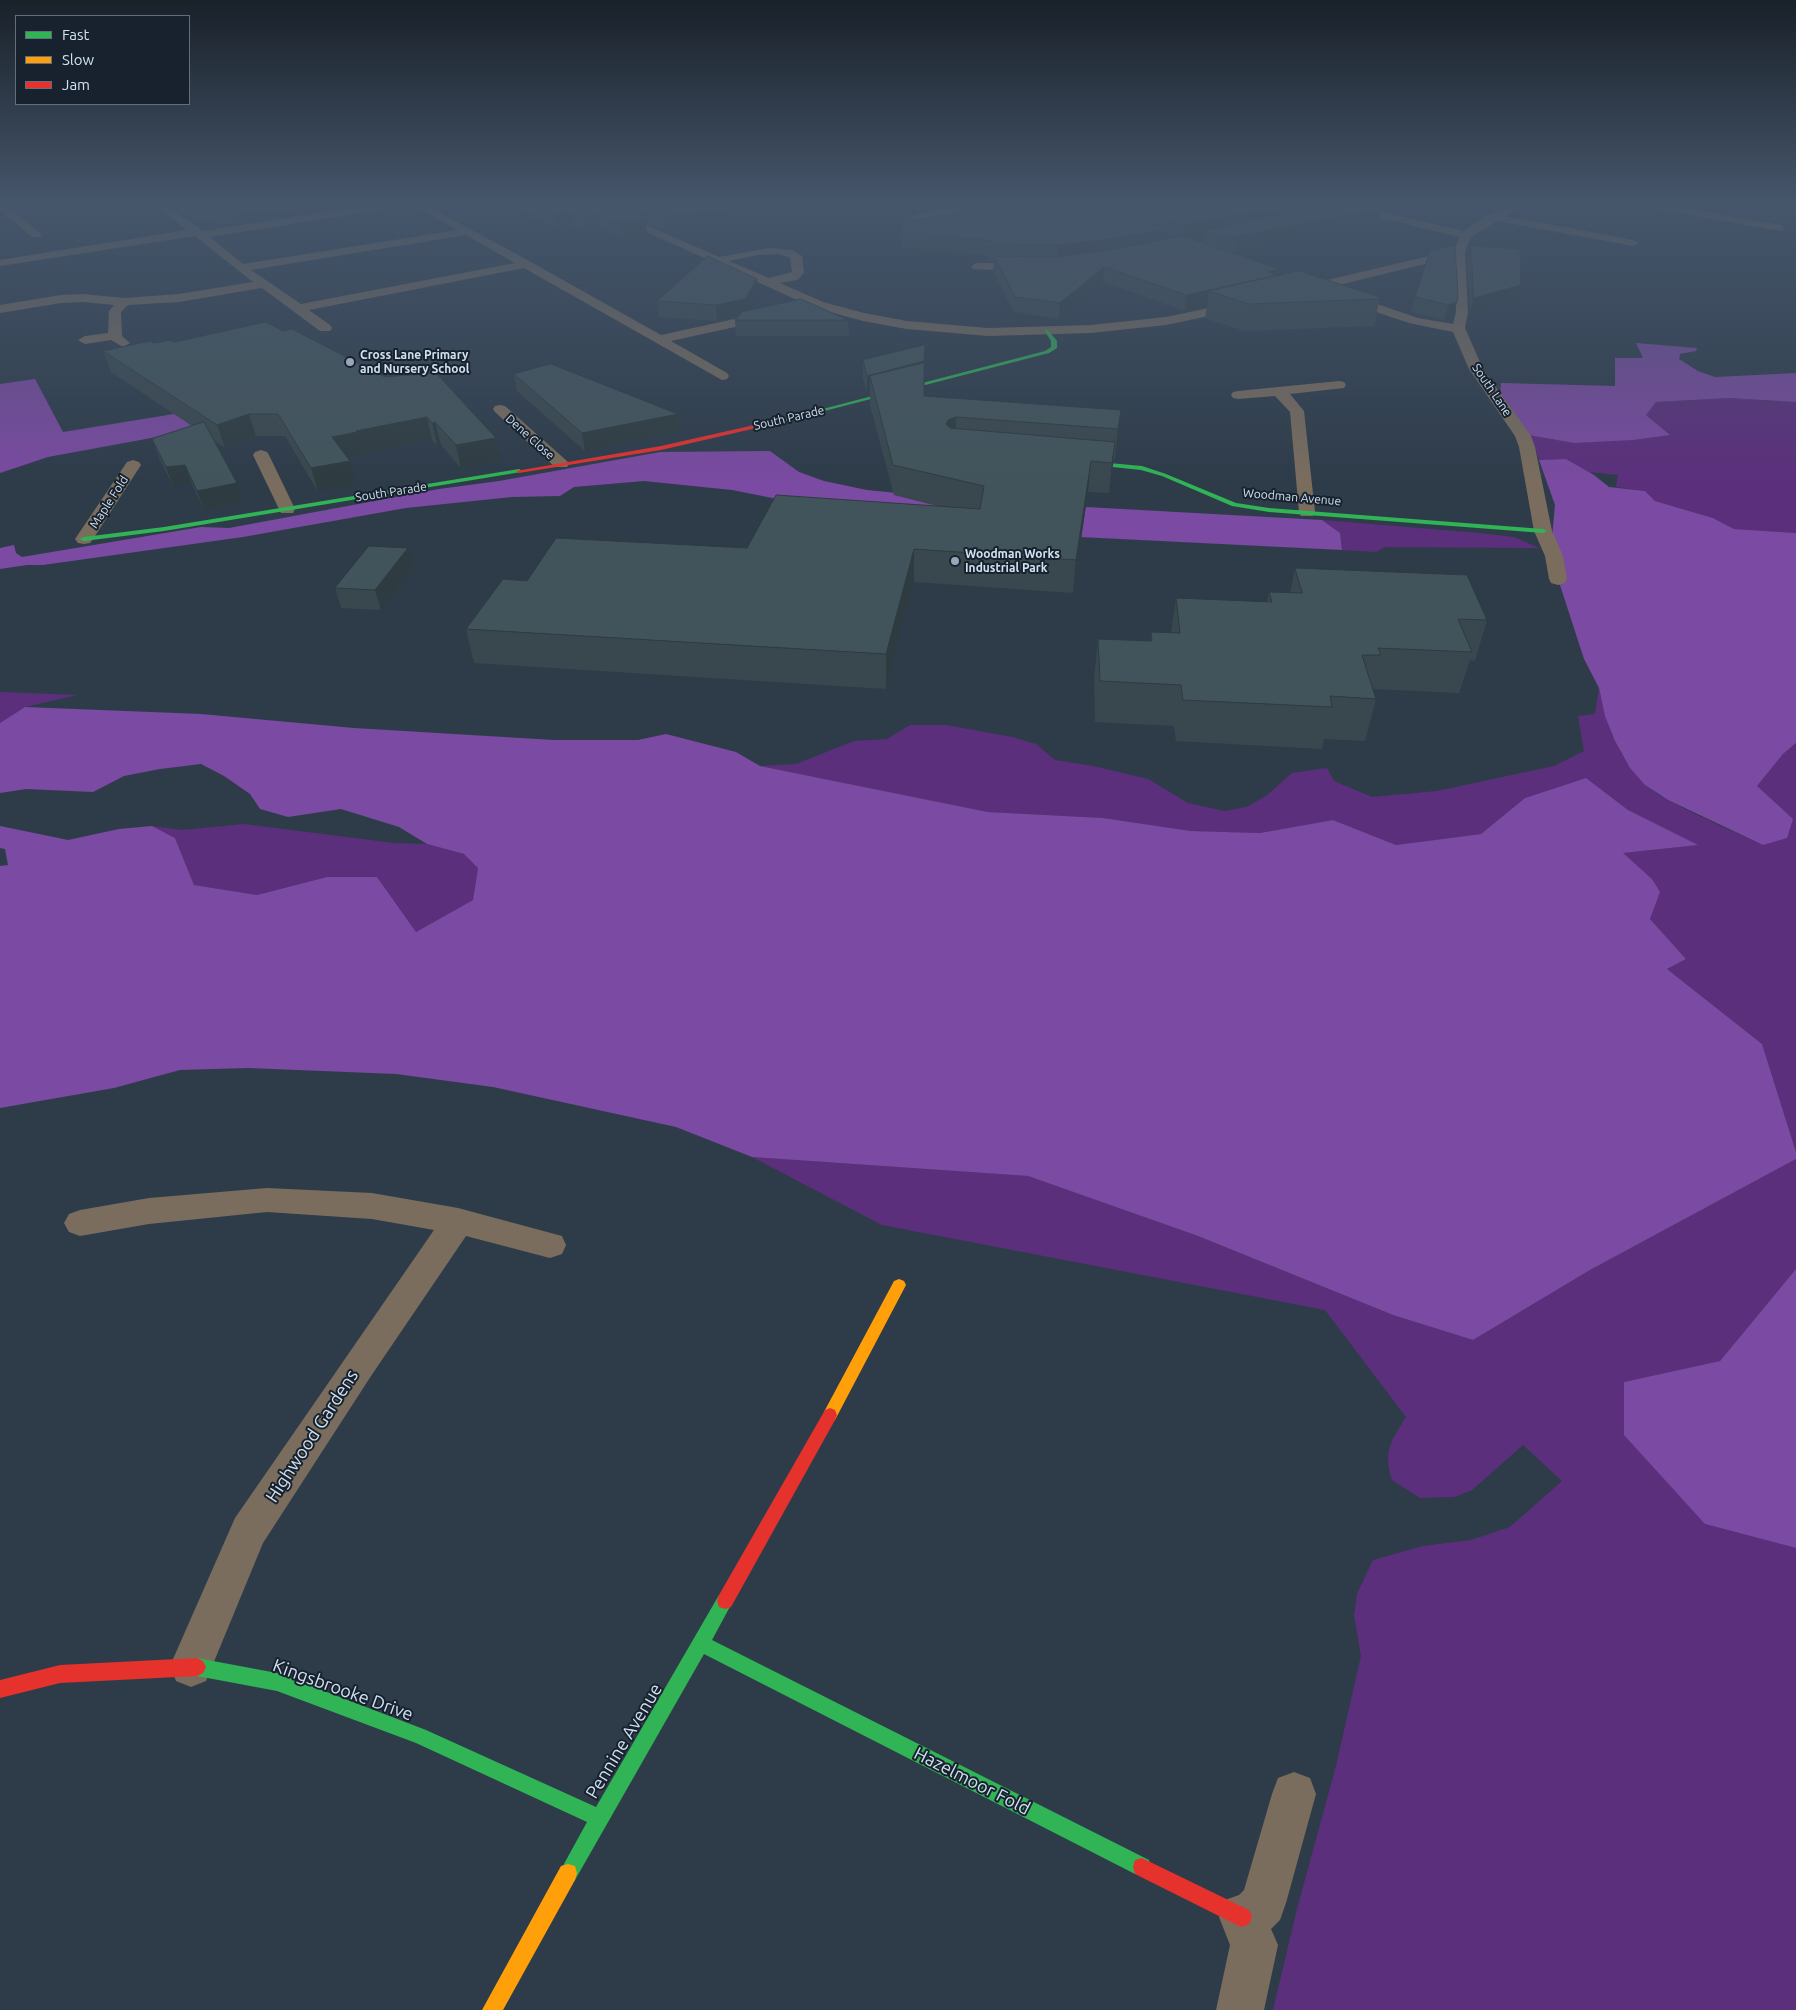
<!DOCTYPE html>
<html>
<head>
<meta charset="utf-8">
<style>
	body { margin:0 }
	#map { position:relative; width:1796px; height:2010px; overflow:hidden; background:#2e3c4a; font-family:Ubuntu,sans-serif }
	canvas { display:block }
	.legend { position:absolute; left:15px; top:15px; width:175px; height:90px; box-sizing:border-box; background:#17222e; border:1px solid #616e7c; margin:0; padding:6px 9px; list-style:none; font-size:15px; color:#d1e1f1 }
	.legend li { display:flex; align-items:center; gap:10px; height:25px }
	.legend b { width:25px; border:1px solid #616e7c }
</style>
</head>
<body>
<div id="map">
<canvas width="1796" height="2010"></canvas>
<ul class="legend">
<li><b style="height:6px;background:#30b455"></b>Fast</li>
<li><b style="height:6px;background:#ff9f0a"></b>Slow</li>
<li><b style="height:6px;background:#e5322d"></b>Jam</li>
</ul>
</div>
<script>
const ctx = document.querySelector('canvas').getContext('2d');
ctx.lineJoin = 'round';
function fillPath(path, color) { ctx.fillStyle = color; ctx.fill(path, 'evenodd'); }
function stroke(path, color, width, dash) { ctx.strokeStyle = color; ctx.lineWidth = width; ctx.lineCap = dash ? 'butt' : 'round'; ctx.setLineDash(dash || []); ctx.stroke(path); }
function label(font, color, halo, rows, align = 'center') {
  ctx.font = font + ' Ubuntu,sans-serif'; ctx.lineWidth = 4; ctx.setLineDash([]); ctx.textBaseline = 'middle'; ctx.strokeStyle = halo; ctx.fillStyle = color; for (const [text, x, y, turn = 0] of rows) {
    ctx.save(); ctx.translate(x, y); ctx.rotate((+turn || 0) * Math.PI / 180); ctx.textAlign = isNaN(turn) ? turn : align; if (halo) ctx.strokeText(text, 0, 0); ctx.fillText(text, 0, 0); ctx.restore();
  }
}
const green = new Path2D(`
	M1729,398l67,4v131l-62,-4 -21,-11 -58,-17 -10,-10 -29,-4 2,-12 -30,-3 -22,-13 -27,1 -6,-18 -5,-7 46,8 95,-8 -23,-20 10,-13z
	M1322,520l157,13 35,4 25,11 -154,-1 -9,5 -34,-2 -2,-17z
	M1599,688c8,35 19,69 45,95 10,11 26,18 39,25 26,13 53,25 80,37l-6,-59 26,-32 13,-11v409l-34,-108 -95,-75 19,-10 -36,-40 2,-40 -30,-26 75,-8 -69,-35 -42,-32 -61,20 -44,36 -85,11 -63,-25 -73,13 -69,-2 -88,-13 -115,-6 -228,-46 36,-2 58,-23 33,-2 23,-14h36l66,12 24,7 19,16 38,6 55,13 40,24 37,8 21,-4 20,-11 26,-23 35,-5 7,13 38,16 65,-6 117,-25 30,-15 -6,-35 17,-2z
	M0,692l77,3 -52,12 -25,16z
	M244,824l150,19 33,1 37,10 14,14 -5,32 -57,32 -39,-55h-50l-70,18 -63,-10 -19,-47 -23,-12 30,4z
	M752,1157l276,19 170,60 195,79 80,25 117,-70 206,-111v110l-76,92 -96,21 81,142 91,24v462h-523l24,-101 39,-143 25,-110 -7,-41 3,-21 16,-34 50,-14 48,-6 39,-13 52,-46 -39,-36 -51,45 -18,7 -34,1 -28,-18c-9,-29 -1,-39 14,-63l-81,-107 -443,-85z`);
const forest = new Path2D(`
	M1636,343l61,5 -1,3 -16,3 -1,5 19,12 17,6 81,-4v29l-67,-4 -73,4 -10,13 24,20 -37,5 -59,3 -46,-8 -28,-40 1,-12 114,3v-28h28z
	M35,379l28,53 117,-19 58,9 -190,35 -48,16v-89z
	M770,451l29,21 25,9 43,9 110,11 345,19 18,13 2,17 -464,-23 -15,-11 -131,-26 -88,-9 -70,6 -14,9 -48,1 -106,11 -163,29 -200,28h-16l-27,4v-21l14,-3 2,8 6,4 179,-30 28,1 210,-39 60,-8 161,-29z
	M1566,459l28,16 15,12 36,4 10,10 58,17 21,11 62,4v210l-13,11 -26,32 36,33 -6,19 -24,7 -95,-45 -23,-15 -15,-17 -15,-27 -10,-25 -6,-28 -15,-29 -26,-80 -7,-30 4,-44 -16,-45z
	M25,707l176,7 153,14 200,12h84l28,-6 70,18 24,14 228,46 115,6 88,13 69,2 73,-13 63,25 85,-11 44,-36 61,-20 42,32 70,35 -75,8 29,26 8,13 -10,27 36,40 -19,10 95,75 34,108v7l-206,111 -117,70 -80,-25 -195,-79 -170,-60 -276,-19 -76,-30 -183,-40 -97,-13 -148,-6 -68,2 -66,18 -114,20v-242l8,-1 -3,-16 -5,-1v-22l68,14 51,-11 33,-3 23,12 19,47 63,10 70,-18h50l39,55 57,-32 5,-32 -14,-14 -37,-10 -28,-17 -58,-18 -53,8 -28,-8 -10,-15 -26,-18 -23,-12 -41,5 -36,7 -31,16 -67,-3 -26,4v-70z
	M1796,1269v279l-91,-24 -81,-89v-53l96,-21z`);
const street = new Path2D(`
	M0,203h4l36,30 2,2 -2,2h-8l-32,-27z
	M151,203h12l40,28 181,-28h38l109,59 130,73 110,-24 6,4 -6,4 -100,22 56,32 2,3 -2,3 -5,1 -198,-112 -215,42 21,15 2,3 -2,3h-10l-58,-43 -83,14 -51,3 -7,7 1,24 8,7 -7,4 -12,-7 -26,4 -7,-4 7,-4 23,-3 1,-22 5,-6 -31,-3 -22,1 -61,10v-8l61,-10 22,-1 41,4 55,-4 74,-12 -58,-46 -195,30v-6l187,-30zM409,203l48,27 -214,34 -33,-27 194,-31zM466,235l49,28 -214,41 -50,-34z
	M582,203h14l123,54 50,-9 23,2 10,6 2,17 -7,7 -17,3 43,19 41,11 43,8 81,7 103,-3 75,-8 76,-16 6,4 -6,4 -76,16 -75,8 -103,3 -81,-7 -44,-8 -48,-13zM779,254l11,4 2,14 -23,6 -40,-17 29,-6z
	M725,203h24l-5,3 -72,12 -5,-3 5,-3z
	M979,203l17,1 -5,3 -74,13 -5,-3 5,-3z
	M1326,203h18l120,28c18,-13 42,-28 65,-28l-23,13 127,24 6,3 -6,3 -136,-25 -26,16 -6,15 3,60 -3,16 18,41 48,67 4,11 17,84 11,25 4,23 -2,4 -7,2 -7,-2 -2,-4 -4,-23 -11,-25 -15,-84 -4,-11 -46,-67 -16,-37 -44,-9 -71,-24 -2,-3 6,-4 76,26 35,6 3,-12 -3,-55 -155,38 -6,-4 2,-3 160,-38 6,-13 -133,-32z
	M1634,203h23l124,22 5,3 -5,3 -142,-25z
	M977,263h55l6,4 -6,4 -59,-2 -2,-2 2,-2z
	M1339,381l5,1 2,3 -2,3 -54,6 14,17 11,101 -2,4h-12l-2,-4 -9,-100 -15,-16 -37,3 -5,-1 -2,-3 2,-3 5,-1z
	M500,405l5,1 62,55 2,3 -2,3h-12l-60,-55 -2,-3 2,-3z
	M261,450l6,2 2,3 26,54 -2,4h-12l-2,-4 -26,-54 2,-3z
	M133,460l6,2 2,3 -48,74 -3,4 -6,1 -6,-1 -3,-4 52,-77z
	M267,1188l105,5 86,15 104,28 4,9 -4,9 -12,4 -84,-22 -95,140 -108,167 -57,138 -15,6 -15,-6 -6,-15 65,-148 199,-288 -62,-11 -105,-7 -118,12 -69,12 -11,-4 -5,-9 5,-9 11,-4 69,-12z
	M1294,1772l16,6 6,16 -30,109 -6,17 -9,9 7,16 -14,65h-48l14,-65 -11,-28 6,-17 14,-5 5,-5 28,-96 6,-16z`);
const fast = new Path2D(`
	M1044,330h4l9,11v7l-8,5 -275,71 -5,-1 276,-72 6,-4v-6z
	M1076,460l66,6 24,8 70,29 33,5 274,21 4,2 -4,2 -274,-21 -37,-6 -70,-30 -21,-6 -67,-7v-2z
	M519,469l3,2 -1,1 -357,59 -80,10 -4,-2 4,-2 80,-10z
	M725,1593l6,2 2,6 -21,39 437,220 2,7 -2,7 -7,2 -7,-2 -431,-220 -129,226 -7,2 -7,-2 -2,-7 28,-51 -171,-79 -139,-52 -80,-15 -6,-3 -3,-6 3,-6 6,-3 80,15 149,57 170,77 123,-212z`);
const slow = new Path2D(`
	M899,1279l5,2 2,4 -71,135 -5,2 -5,-2 -2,-5 2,-5 69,-129z
	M568,1864l7,2 2,7 -2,7 -72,130h-21l79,-144z`);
const jam = new Path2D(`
	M772,421l3,2 -1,1 -113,26 -142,23 -3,-2 145,-25z
	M830,1408l5,2 2,5 -2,5 -104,187 -6,2 -6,-2 -2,-6 2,-6 106,-185z
	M197,1658l6,3 3,6 -3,6 -6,3 -137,7 -60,15v-18l60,-15z
	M1142,1858l107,52 3,7 -3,7 -7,3 -7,-3 -100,-50 -2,-7 2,-7z`);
const wall = new Path2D(`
	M175,203h132l1,2 -15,10 -56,9 -44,-2 -16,-11z
	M508,203h192l-6,1 17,19 -47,8 -16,-7 -1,-10 -10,2 8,4 2,14 -25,5 -20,-11 -16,3 -14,-6 -15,3z
	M1010,203h321v1l47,1v17l-142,28v4l43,15 -1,6 102,22 -6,29 -130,5 -39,-13 2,-12 -22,5 -82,-29 -44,37 -45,-7 -21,-41 1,-10h-6l-1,-3v-3l-85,-8v-25l111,-18zM1163,233l13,4 -14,3zM1204,234l-1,9 -14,-5 12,-3z
	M1455,246l-2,72 -9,2 -33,-8 4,-15z
	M1471,246l50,39 -5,15 -46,13 -3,-52z
	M757,279l1,15 -10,16 100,10 1,16h-113l-1,-16 3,-3 -21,4 -58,-4 -2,-16z
	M266,322l235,138 -40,8 -20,-23h-4l-5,-5 -69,13v2l-15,3 8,26 -38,8 -33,-56h-29l-31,12 -10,-7 22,42 6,19 -39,8 -12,-26 -19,2 -14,-28 -7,-19 40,-13 -81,-54 -8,-21 51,-8 20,-1z
	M925,345l-1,51 197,14 -3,29 -3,20h-1l-5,34 -21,-1 -15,101 -159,-11 -28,107 -412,-26 -8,-34 61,-48 220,-33 190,-42 -43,-11 -24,-90v-13l-3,1 -4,-16v-17z
	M514,374l164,40 2,17 -95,20 -68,-60z
	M413,567l-32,43 -40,-2 -6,-20z
	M1295,568l192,52 -12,41 -5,-1 -11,33 -86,-4 3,10 -11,42 -41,-2 -2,10 -146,-8 -2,-15 -79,-4 -1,-43 4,-40 52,2 1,-9 20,1 5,-35 91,4 2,-10 21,1z`);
const shadedWall = new Path2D(`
	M282,203h25l1,2 -15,10 -56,9 -4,-14z
	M631,203h69l-25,4 -28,3v4l-15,3z
	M1289,203h42l-1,5 -126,23v3l-22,5 2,-14z
	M1378,205l-1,4 4,-1 -3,14 -142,28 2,-9 -9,-3z
	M709,210l2,13 -47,8 -1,-14z
	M570,211l2,14 -15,3 -2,-15z
	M600,214l2,14 -16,3 -2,-14z
	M645,220l2,14 -25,5 -1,-15z
	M1164,229l-2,15 -104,16 1,-15z
	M1104,267l-1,15 -44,37 1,-16z
	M1279,269l-2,15 -68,7 -2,15 -22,5 2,-16 81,-23z
	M757,279l1,15 -12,21 -29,6 -1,-16z
	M1521,285l-5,15 -46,13 4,-15z
	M1457,302l-4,16 -9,2 4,-15z
	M924,361l-1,64 -53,-49v16l-3,1v-17z
	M1121,410l-3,29 -3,20 3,-30z
	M249,414l7,22 -31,12 -8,-23z
	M678,414l2,17 -95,20 -3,-18z
	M427,417l5,23 -69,13v2l-25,5 -6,-23 24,-6z
	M956,417l-1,29 -9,-22 2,-4z
	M435,422l6,23h-4l-5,-22z
	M496,438l5,22 -40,8 -5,-23z
	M1115,442l-3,30 -3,21 3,-30z
	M350,461l6,23 -38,8 -7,-24z
	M1091,461l-3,31 -15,101 3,-33z
	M185,465l7,19 -19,2 -7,-19z
	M237,483l6,19 -39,8 -7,-19z
	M408,548l5,19 -32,43 -6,-20z
	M914,549v33l-28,107v-35z`);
const building = new Path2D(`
	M181,203h101l-49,7 -44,-2z
	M533,203h74l38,17 -24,4 -21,-10 -16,3 -14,-6 -15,2z
	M691,203l18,7 -46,7 -16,-7z
	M1021,203h62l81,26 -46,9 -59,7 -70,1 -2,-3 5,-2 -90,-9v-10z
	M1116,203h173l-105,22z
	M1337,203h32l9,2 -6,1 9,2 -152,30 9,3 -34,-10z
	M1183,236l96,33 -11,3 9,3 -90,20 -83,-28 -44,36 -45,-6 -21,-41 65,1 60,-9z
	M1455,246l3,50 -1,6 -9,3 -33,-8 15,-46z
	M1471,246l49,3 1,36 -47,13z
	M708,256l49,23 -12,20 -29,6 -59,-4z
	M1299,271l81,26v2l-132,5 -39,-13z
	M801,299l47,21h-113l7,-8z
	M266,322l17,9 9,-2 93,48 51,-4 60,65 -40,7 -21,-23 -3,1 -5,-6 -71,14 1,1 -25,5 18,24 -39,7 -33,-54h-29l-32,11 -114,-74 47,-10 4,2 16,-3 4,2z
	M925,345l-1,16 -57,15 -4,-16z
	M924,363v33l197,14 -3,19 -162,-12 -8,3 -2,4 4,4 165,14 -3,21 -21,-2 -15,99 -162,-11 -28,105 -420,-25 37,-50 24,2 29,-43 191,10 29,-53 204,14 4,-23 -91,-21 -23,-89z
	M551,364l127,50 -96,19 -68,-59z
	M204,422l33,61 -40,8 -12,-26 -19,2 -14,-28z
	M369,546l39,2 -33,42 -40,-2z
	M1295,568l172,7 20,45 -29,-1 14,33 -94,-4 3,7h-19l14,44 -46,-3 2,11 -149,-7 -2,-15 -81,-4 -2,-42 54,2 -1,-9 29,1 -4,-35 96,4 -3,-10 33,1z`);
const markers = [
	[350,362,5,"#98a7b7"],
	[955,561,5,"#98a7b7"]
];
const farPoinames = [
	["Cross Lane Primary",360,355],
	["and Nursery School",360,369],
	["Woodman Works",965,554],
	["Industrial Park",965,568]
];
const farStreetnames = [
	["South Lane",1492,390,56],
	["South Parade",789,418,-13],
	["Dene Close",530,437,42],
	["South Parade",391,492,-9],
	["Woodman Avenue",1292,497,5],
	["Maple Fold",109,502,-57]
];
const nearStreetnames = [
	["Highwood Gardens",312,1436,-57],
	["Kingsbrooke Drive",343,1690,20],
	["Pennine Avenue",624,1741,-59],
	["Hazelmoor Fold",972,1781,27]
];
fillPath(green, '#5c2f7d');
fillPath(forest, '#7b4aa2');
fillPath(street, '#7a6d5e');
fillPath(fast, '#30b455');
fillPath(slow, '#ff9f0a');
fillPath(jam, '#e5322d');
fillPath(wall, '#39484e');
fillPath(shadedWall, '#2e3b40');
fillPath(building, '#42545b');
stroke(building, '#2e3b40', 1);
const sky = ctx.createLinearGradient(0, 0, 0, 484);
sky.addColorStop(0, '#192129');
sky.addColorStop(0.42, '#46566b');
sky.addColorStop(1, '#46566b00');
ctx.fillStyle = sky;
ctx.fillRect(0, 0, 1796, 484);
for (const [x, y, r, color] of markers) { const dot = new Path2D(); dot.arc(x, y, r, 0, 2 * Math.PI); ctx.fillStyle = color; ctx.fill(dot); stroke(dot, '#17222e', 2); }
label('bold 12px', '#d1e1f1', '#17222e', farPoinames, 'left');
label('12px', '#d1e1f1', '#17222e', farStreetnames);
label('18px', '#d1e1f1', '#17222e', nearStreetnames);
</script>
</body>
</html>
